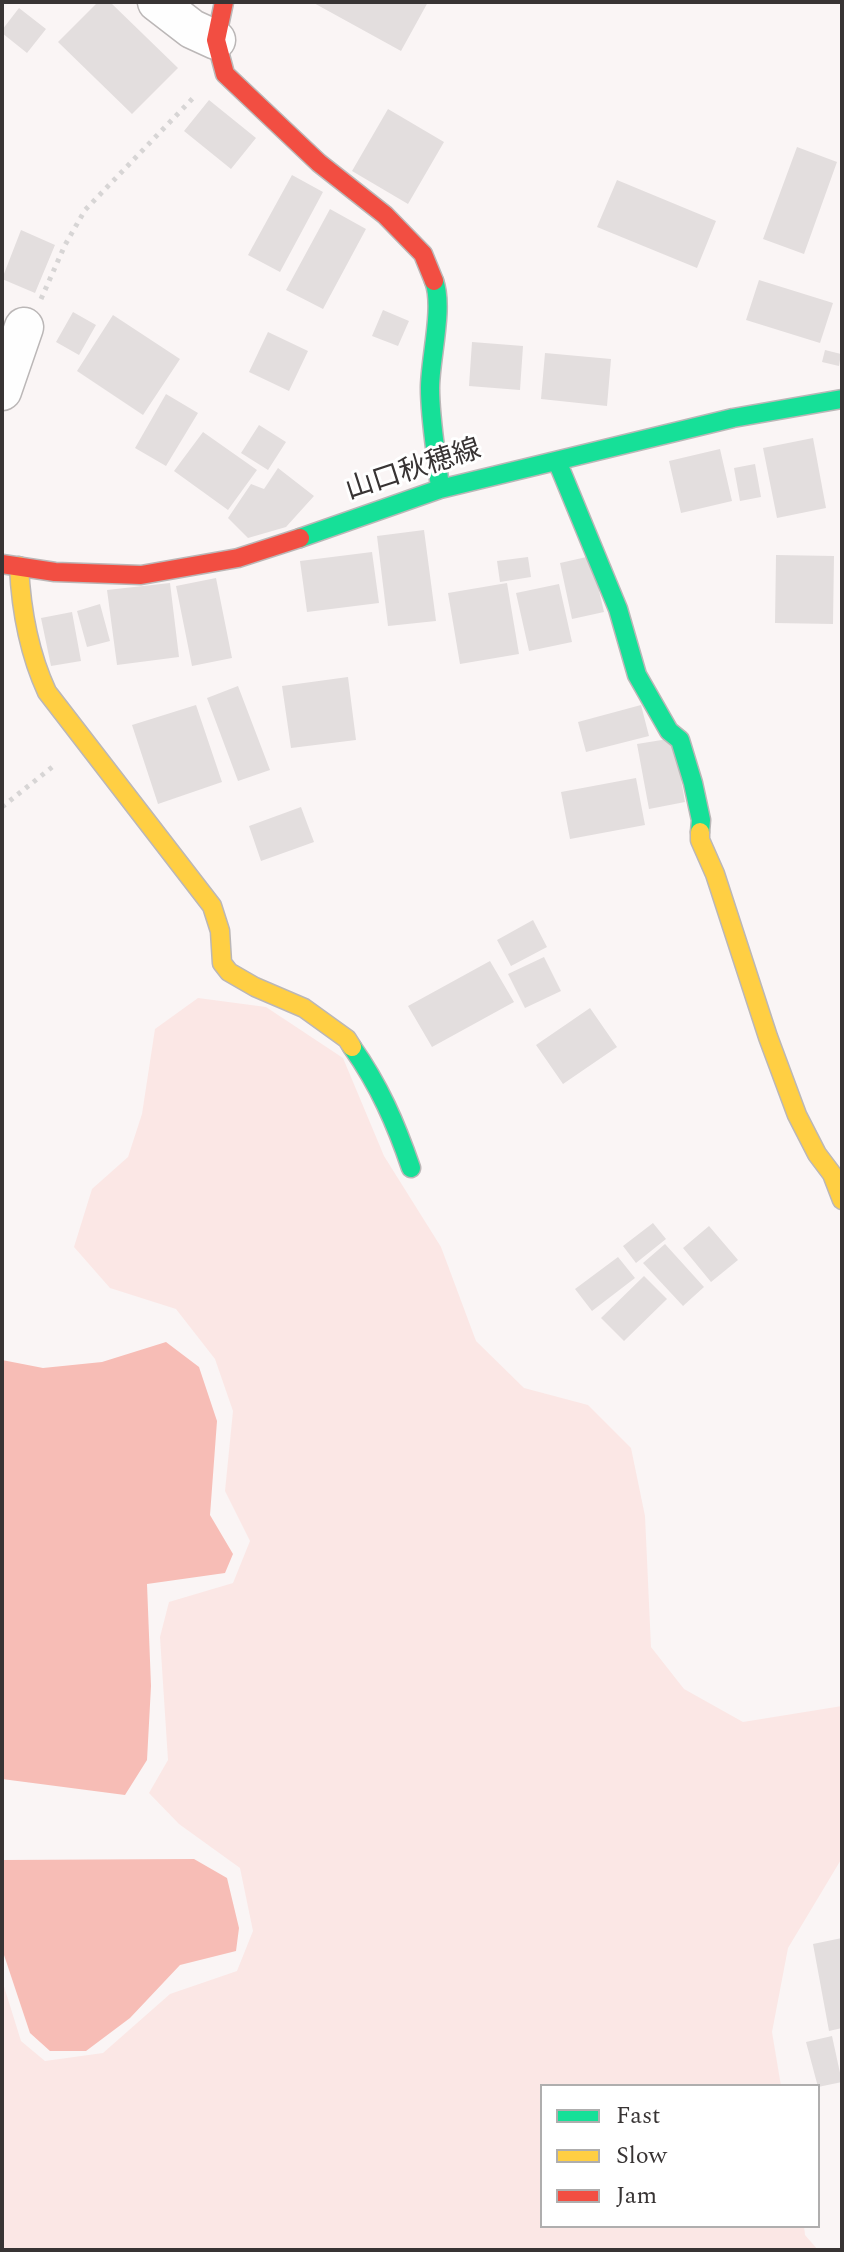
<!DOCTYPE html>
<html>
<head>
<meta charset="utf-8">
<style>
	body { margin:0 }
	#map { position:relative; width:844px; height:2252px; overflow:hidden; background:#faf5f5; font-family:Spectral,serif }
	canvas { display:block }
	.frame { position:absolute; inset:0; border:4px solid #383434; pointer-events:none }
	.legend { position:absolute; left:540px; top:2084px; width:280px; height:144px; box-sizing:border-box; background:#fff; border:2px solid #afaeae; margin:0; padding:10px 14px; list-style:none; font-size:24px; color:#383434 }
	.legend li { display:flex; align-items:center; gap:16px; height:40px }
	.legend b { width:40px; border:2px solid #afaeae }
</style>
</head>
<body>
<div id="map">
<canvas width="844" height="2252"></canvas>
<div class="frame"></div>
<ul class="legend">
<li><b style="height:10px;background:#16e098"></b>Fast</li>
<li><b style="height:10px;background:#ffcf43"></b>Slow</li>
<li><b style="height:10px;background:#f24e42"></b>Jam</li>
</ul>
</div>
<script>
const ctx = document.querySelector('canvas').getContext('2d');
ctx.lineJoin = 'round';
function fillPath(path, color) { ctx.fillStyle = color; ctx.fill(path, 'evenodd'); }
function stroke(path, color, width, dash) { ctx.strokeStyle = color; ctx.lineWidth = width; ctx.lineCap = dash ? 'butt' : 'round'; ctx.setLineDash(dash || []); ctx.stroke(path); }
function label(font, color, halo, rows, align = 'center') {
  ctx.font = font + ' Spectral,"Noto Sans JP",serif'; ctx.lineWidth = 6; ctx.setLineDash([]); ctx.textBaseline = 'middle'; ctx.strokeStyle = halo; ctx.fillStyle = color; for (const [text, x, y, turn = 0] of rows) {
    ctx.save(); ctx.translate(x, y); ctx.rotate((+turn || 0) * Math.PI / 180); ctx.textAlign = isNaN(turn) ? turn : align; if (halo) ctx.strokeText(text, 0, 0); ctx.fillText(text, 0, 0); ctx.restore();
  }
}
const green = new Path2D(`
	M198,998l68,9 77,51 41,98 57,91 35,94 48,47 64,17 43,43 14,68 6,131 33,42 59,33 99,-16v152l-54,90 -16,84 9,54h-239v140h262l1,9 13,15h-816v-270l19,61 24,20 58,-8 67,-59 67,-23 16,-40 -13,-63 -61,-44 -30,-31 19,-33 -8,-123 9,-35 64,-19 17,-42 -25,-50 8,-80 -18,-52 -39,-50 -66,-21 -36,-41 18,-58 36,-32 14,-43 13,-85z`);
const water = new Path2D(`
	M166,1342l33,25 18,54 -7,94 23,39 -8,19 -78,11 4,102 -4,74 -22,35 -123,-16v-419l41,8 59,-6z
	M194,1859l33,19 12,50 -3,23 -56,14 -50,53 -44,33h-36l-20,-18 -28,-84v-89z`);
const building = new Path2D(`
	M98,2h12l68,66 -46,46 -74,-72z
	M312,2h116l-27,49z
	M19,8l27,21 -19,24 -25,-20v-3z
	M209,100l47,38 -25,31 -47,-38z
	M388,109l56,33 -36,62 -56,-33z
	M797,147l40,15 -33,92 -41,-15z
	M292,175l31,17 -43,80 -32,-17z
	M617,180l99,41 -19,47 -100,-41z
	M330,209l36,20 -43,80 -37,-19z
	M21,230l34,15 -20,48 -33,-14z
	M759,280l74,23 -13,40 -74,-23z
	M383,310l26,11 -11,25 -26,-10z
	M73,312l23,13 -17,30 -23,-13z
	M113,315l67,44 -37,56 -66,-44z
	M268,332l40,19 -19,40 -40,-19z
	M472,342l51,4 -3,44 -51,-4z
	M825,350l16,4 -2,12 -17,-4z
	M545,353l66,6 -4,47 -66,-7z
	M166,394l32,19 -32,53 -31,-18z
	M259,425l27,17 -18,28 -27,-17z
	M203,432l54,38 -29,40 -54,-39z
	M813,438l13,70 -49,10 -14,-70z
	M720,449l12,52 -51,12 -12,-52z
	M755,464l6,33 -21,4 -6,-33z
	M278,468l36,28 -28,31 -38,11 -20,-20 23,-34 13,5z
	M424,530l12,91 -48,5 -11,-90z
	M372,552l7,51 -72,9 -7,-51z
	M776,555l58,1 -1,68 -58,-1z
	M591,556l13,56 -32,7 -12,-56z
	M528,557l3,20 -31,5 -3,-21z
	M216,578l16,80 -40,8 -16,-80z
	M170,583l9,74 -62,8 -10,-75z
	M507,583l12,71 -59,10 -12,-71z
	M559,584l13,58 -43,9 -13,-58z
	M100,604l10,37 -23,6 -10,-36z
	M72,612l9,49 -30,5 -10,-48z
	M348,677l8,63 -65,8 -9,-62z
	M238,686l32,84 -32,11 -31,-83z
	M196,705l26,77 -64,22 -26,-79z
	M641,705l8,31 -63,16 -8,-30z
	M674,738l11,64 -36,7 -12,-65z
	M636,778l9,47 -75,14 -9,-47z
	M301,807l13,35 -53,19 -12,-35z
	M533,920l14,27 -36,19 -14,-26z
	M544,957l17,34 -36,17 -17,-34z
	M490,961l24,41 -82,45 -24,-41z
	M590,1008l27,39 -54,37 -27,-39z
	M653,1223l13,16 -30,24 -13,-17z
	M709,1226l29,34 -27,22 -28,-34z
	M665,1244l39,43 -21,19 -40,-43z
	M618,1257l17,21 -43,33 -17,-22z
	M644,1276l23,23 -43,42 -23,-23z
	M842,1938v90l-13,3 -16,-87z
	M832,2036l10,46 -24,5 -12,-45z`);
const path = new Path2D(`
	M41,299l24,-54 20,-35 110,-114
	M2,807l54,-43`);
const street = new Path2D(`
	M157,2l35,27 24,11
	M2,391l22,-64`);
const fast = new Path2D(`
	M434,281c10,26 -4,78 -4,107 0,33 7,68 10,101
	M557,461l61,148 19,66 32,56 11,9 13,43 8,37 -1,12
	M300,538l140,-49 293,-71 109,-19
	M352,1047c27,38 44,77 59,121`);
const slow = new Path2D(`
	M19,566c2,43 10,87 28,126l165,214 8,25 2,32 7,9 26,15 49,21 43,31 5,8
	M700,832v8l15,34 53,163 29,78 20,39 15,20 10,26`);
const jam = new Path2D(`
	M224,2l-8,38 9,34 94,89 66,52 38,39 11,27
	M2,564l53,8 86,3 97,-17 62,-20`);
const streetNames = [
	["山口秋穂線",414,472,-18]
];
fillPath(green, '#fbe7e5');
fillPath(water, '#f7bdb6');
fillPath(building, '#e3dede');
stroke(street, '#bbb7b7', 41);
stroke(fast, '#bbb7b7', 21);
stroke(slow, '#bbb7b7', 21);
stroke(jam, '#bbb7b7', 21);
stroke(path, '#d7d5d5', 5, [4, 6]);
stroke(street, '#fefefe', 38);
stroke(fast, '#16e098', 18);
stroke(slow, '#ffcf43', 18);
stroke(jam, '#f24e42', 18);
label('28px', '#383434', '#fff', streetNames);
</script>
</body>
</html>
